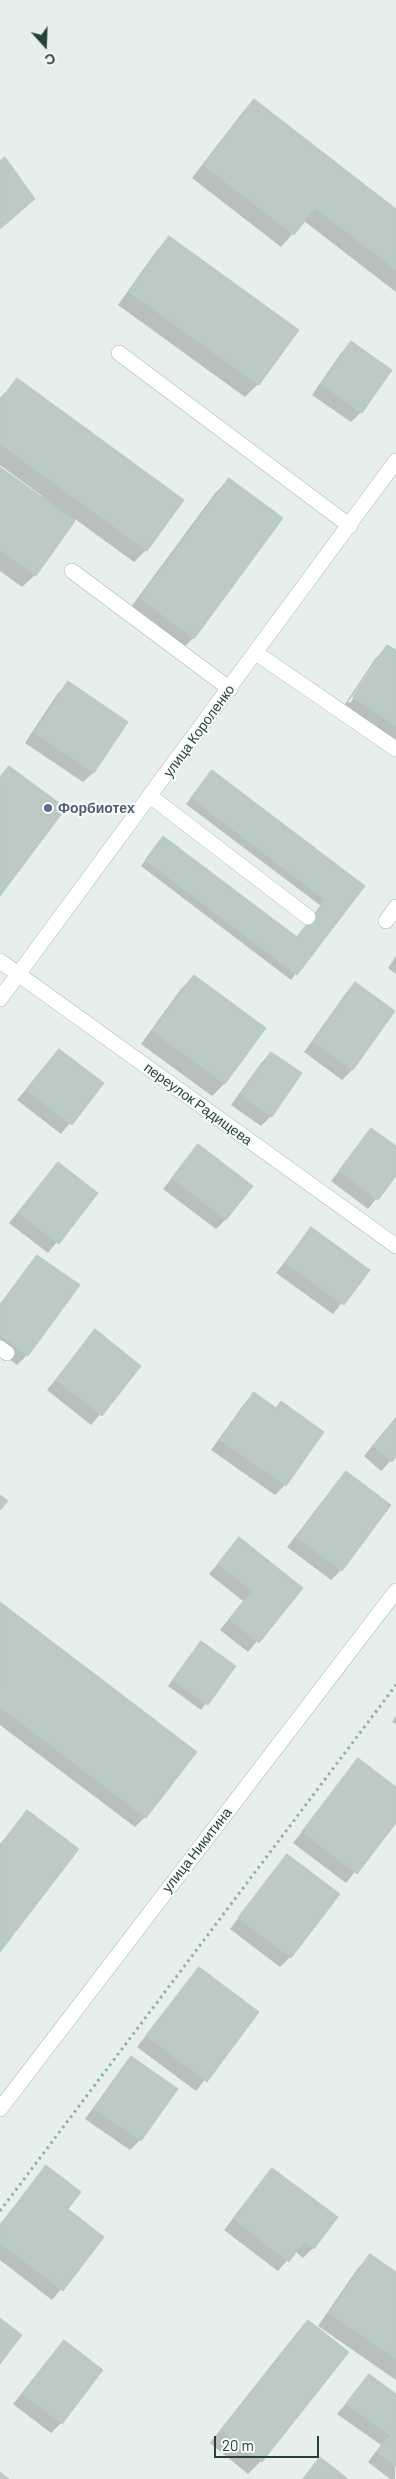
<!DOCTYPE html>
<html>
<head>
<meta charset="utf-8">
<style>
	body { margin:0 }
	#map { position:relative; width:396px; height:2479px; overflow:hidden; background:#e6efeb; font-family:Barlow,sans-serif }
	canvas { display:block }
	.north { position:absolute; left:20px; top:20px; width:50px; height:50px; -webkit-text-stroke:4px #f7fbf9; paint-order:stroke; rotate:160deg; font-size:14px; font-weight:700; line-height:20px; text-align:center; color:#24423a }
	.north::after { content:''; display:block; margin:auto; width:18px; height:22px; background:#24423a; clip-path:polygon(50% 0,100% 100%,50% 72%,0 100%) }
	.scale { position:absolute; left:214px; top:2436px; width:105px; height:22px; box-sizing:border-box; border:2px solid #24423a; border-top:0; padding-left:6px; font-size:15px; line-height:18px; white-space:nowrap; color:#24423a; -webkit-text-stroke:4px #f7fbf9; paint-order:stroke }
</style>
</head>
<body>
<div id="map">
<canvas width="396" height="2479"></canvas>
<div class="north">С</div>
<div class="scale">20 m</div>
</div>
<script>
const ctx = document.querySelector('canvas').getContext('2d');
ctx.lineJoin = 'round';
function fillPath(path, color) { ctx.fillStyle = color; ctx.fill(path, 'evenodd'); }
function stroke(path, color, width, dash) { ctx.strokeStyle = color; ctx.lineWidth = width; ctx.lineCap = dash ? 'butt' : 'round'; ctx.setLineDash(dash || []); ctx.stroke(path); }
function label(font, color, halo, rows, align = 'center') {
  ctx.font = font + ' Barlow,sans-serif'; ctx.lineWidth = 4; ctx.setLineDash([]); ctx.textBaseline = 'middle'; ctx.strokeStyle = halo; ctx.fillStyle = color; for (const [text, x, y, turn = 0] of rows) {
    ctx.save(); ctx.translate(x, y); ctx.rotate((+turn || 0) * Math.PI / 180); ctx.textAlign = isNaN(turn) ? turn : align; if (halo) ctx.strokeText(text, 0, 0); ctx.fillText(text, 0, 0); ctx.restore();
  }
}
const shadow = new Path2D(`
	M254,101l142,110v81l-92,-71 -23,26 -89,-69 50,-65z
	M170,237l127,93 -39,54 -13,13 -127,-92 39,-55z
	M351,343l39,28 -29,41 -10,10 -39,-27 29,-42z
	M17,380l129,170 -12,12 -59,-43 -40,56 -13,12 -22,-16v-102l41,29 1,-2 -42,-31v-67z
	M229,480l-36,158 -12,12 -53,-39 88,-119z
	M388,646l8,6v94l-55,-36 34,-51zM377,659h3l-30,44 -2,-1z
	M68,683l58,39 -33,51 -10,9 -58,-39 33,-50z
	M207,777l156,109 -72,94 -150,-114 22,-29 133,101 25,-32 -135,-102z
	M396,956v18l-8,-6z
	M194,976l70,52 -40,56 -12,12 -71,-52 40,-55z
	M355,984l39,27 -42,59 -10,10 -38,-28 42,-59z
	M59,1050l43,34 -41,50 -44,-34z
	M271,1053l29,21 -29,42 -10,10 -30,-21 30,-42z
	M371,1130l25,18v26l-28,35 -37,-28z
	M198,1146l28,73 -10,10 -53,-40z
	M58,1164l38,29 -48,60 -39,-30z
	M311,1228l57,42 -35,44 -57,-41z
	M37,1256l-10,99 -10,10 -17,-13v-48z
	M95,1331l45,35 -49,59 -44,-35z
	M254,1394l21,15 6,-6 41,29 -37,53 -10,10 -64,-45 33,-46z
	M396,1417v38l-15,16 -17,-15z
	M346,1472l-5,98 -10,10 -44,-33z
	M239,1539l62,49 -53,64 -28,-22 23,-29 -34,-27z
	M0,1604l145,213 -10,10 -135,-102z
	M201,1642l33,24 -33,44 -33,-24z
	M396,1716v8l-4,-2z
	M358,1760l38,28v33l-50,62 -53,-40z
	M27,1812l-27,138v-106z
	M287,1856l3,101 -10,10 -50,-38z
	M199,1968l59,44 -62,79 -59,-44z
	M132,2058l44,31 -36,51 -10,10 -45,-31 37,-51z
	M46,2167l20,42 37,28 -51,63 -52,-40v-36z
	M272,2169l41,79 -10,10 -8,-7 -17,20 -54,-41z
	M371,2256l25,17v107l-78,-54 40,-58z
	M308,2322l39,30 -86,109 -13,13 -38,-31 86,-109z
	M64,2341l-3,82 -10,10 -38,-29z
	M369,2376l27,19 -1,84h-5l-22,-17 13,-17 -44,-31z
	M320,2459l26,20h-44z`);
const building = new Path2D(`
	M254,99l142,110v61l-81,-62 -21,27 -91,-70z
	M5,157l30,42 -35,30v-68z
	M169,236l130,94 -40,55 -130,-93z
	M351,341l41,29 -30,43 -41,-29z
	M17,378l167,122 -37,51 -147,-107v-43z
	M0,467l75,54 -39,55 -36,-26z
	M229,478l54,40 -89,121 -54,-41z
	M387,645l9,5v76l-43,-29z
	M68,681l60,41 -34,51 -60,-40z
	M9,766l57,42 -66,88v-119z
	M212,770l153,116 -68,89 -152,-115 18,-24 134,101 28,-37 -134,-102z
	M194,975l72,53 -41,56 -73,-53z
	M355,982l40,29 -42,59 -40,-28z
	M59,1049l45,34 -32,42 -46,-35z
	M271,1052l31,21 -30,44 -32,-22z
	M371,1128l25,18v30l-18,24 -39,-29z
	M198,1144l55,42 -27,34 -54,-42z
	M58,1162l40,31 -39,51 -41,-31z
	M311,1227l59,43 -26,35 -59,-42z
	M37,1255l43,30 -52,71 -28,-21v-30z
	M95,1329l46,37 -39,50 -46,-36z
	M254,1392l22,16 5,-7 43,31 -38,54 -66,-46z
	M396,1418v39l-4,5 -19,-16z
	M346,1471l45,34 -49,66 -46,-34z
	M0,1495l8,6 -8,9z
	M239,1537l64,51 -44,55 -30,-24 23,-28 -34,-27z
	M0,1602l197,150 -51,66 -146,-111z
	M201,1641l35,25 -28,39 -35,-25z
	M358,1758l38,29v36l-39,51 -55,-42z
	M27,1810l52,39 -79,103v-106z
	M287,1854l53,40 -49,64 -53,-40z
	M199,1967l60,45 -52,70 -61,-46z
	M131,2056l47,33 -37,52 -47,-32z
	M46,2165l35,27 -13,17 36,28 -41,54 -63,-48v-17z
	M272,2168l66,49 -24,32 -10,-8 -15,21 -56,-43z
	M370,2254l26,18v87l-67,-46z
	M0,2318l22,17 -22,29z
	M308,2320l41,32 -87,110 -41,-32z
	M64,2340l39,30 -41,54 -40,-30z
	M369,2374l27,20v72l-19,-14 13,-17 -44,-31z
	M320,2457l28,22h-45z
	M0,2472l9,7h-9z`);
const path = new Path2D(`
	M0,2211l396,-526`);
const minor = new Path2D(`
	M119,353l231,173
	M72,571l158,118
	M256,653l140,96
	M150,796l158,121
	M386,921l10,-14
	M0,961l396,285
	M0,999l396,-538
	M0,1348l7,5
	M0,2109l396,-518`);
const markers = [
	[48,808,5,"#5c6f8a"]
];
const streetNames = [
	["улица Короленко",199,731,-54],
	["переулок Радищева",198,1104,36],
	["улица Никитина",197,1850,-52]
];
const serviceNames = [
	["Форбиотех",58,808]
];
fillPath(shadow, '#0003');
fillPath(building, '#bbcac4');
stroke(building, '#b8c9c2', 1);
stroke(minor, '#a8b8b2', 16);
stroke(path, '#86b3a5', 3, [2.5, 4]);
stroke(minor, '#fff', 15);
for (const [x, y, r, color] of markers) { const dot = new Path2D(); dot.arc(x, y, r, 0, 2 * Math.PI); ctx.fillStyle = color; ctx.fill(dot); stroke(dot, '#f7fbf9', 2); }
label('14px', '#24423a', '#f7fbf9', streetNames);
label('bold 14px', '#4e5e75', '#f7fbf9', serviceNames, 'left');
</script>
</body>
</html>
